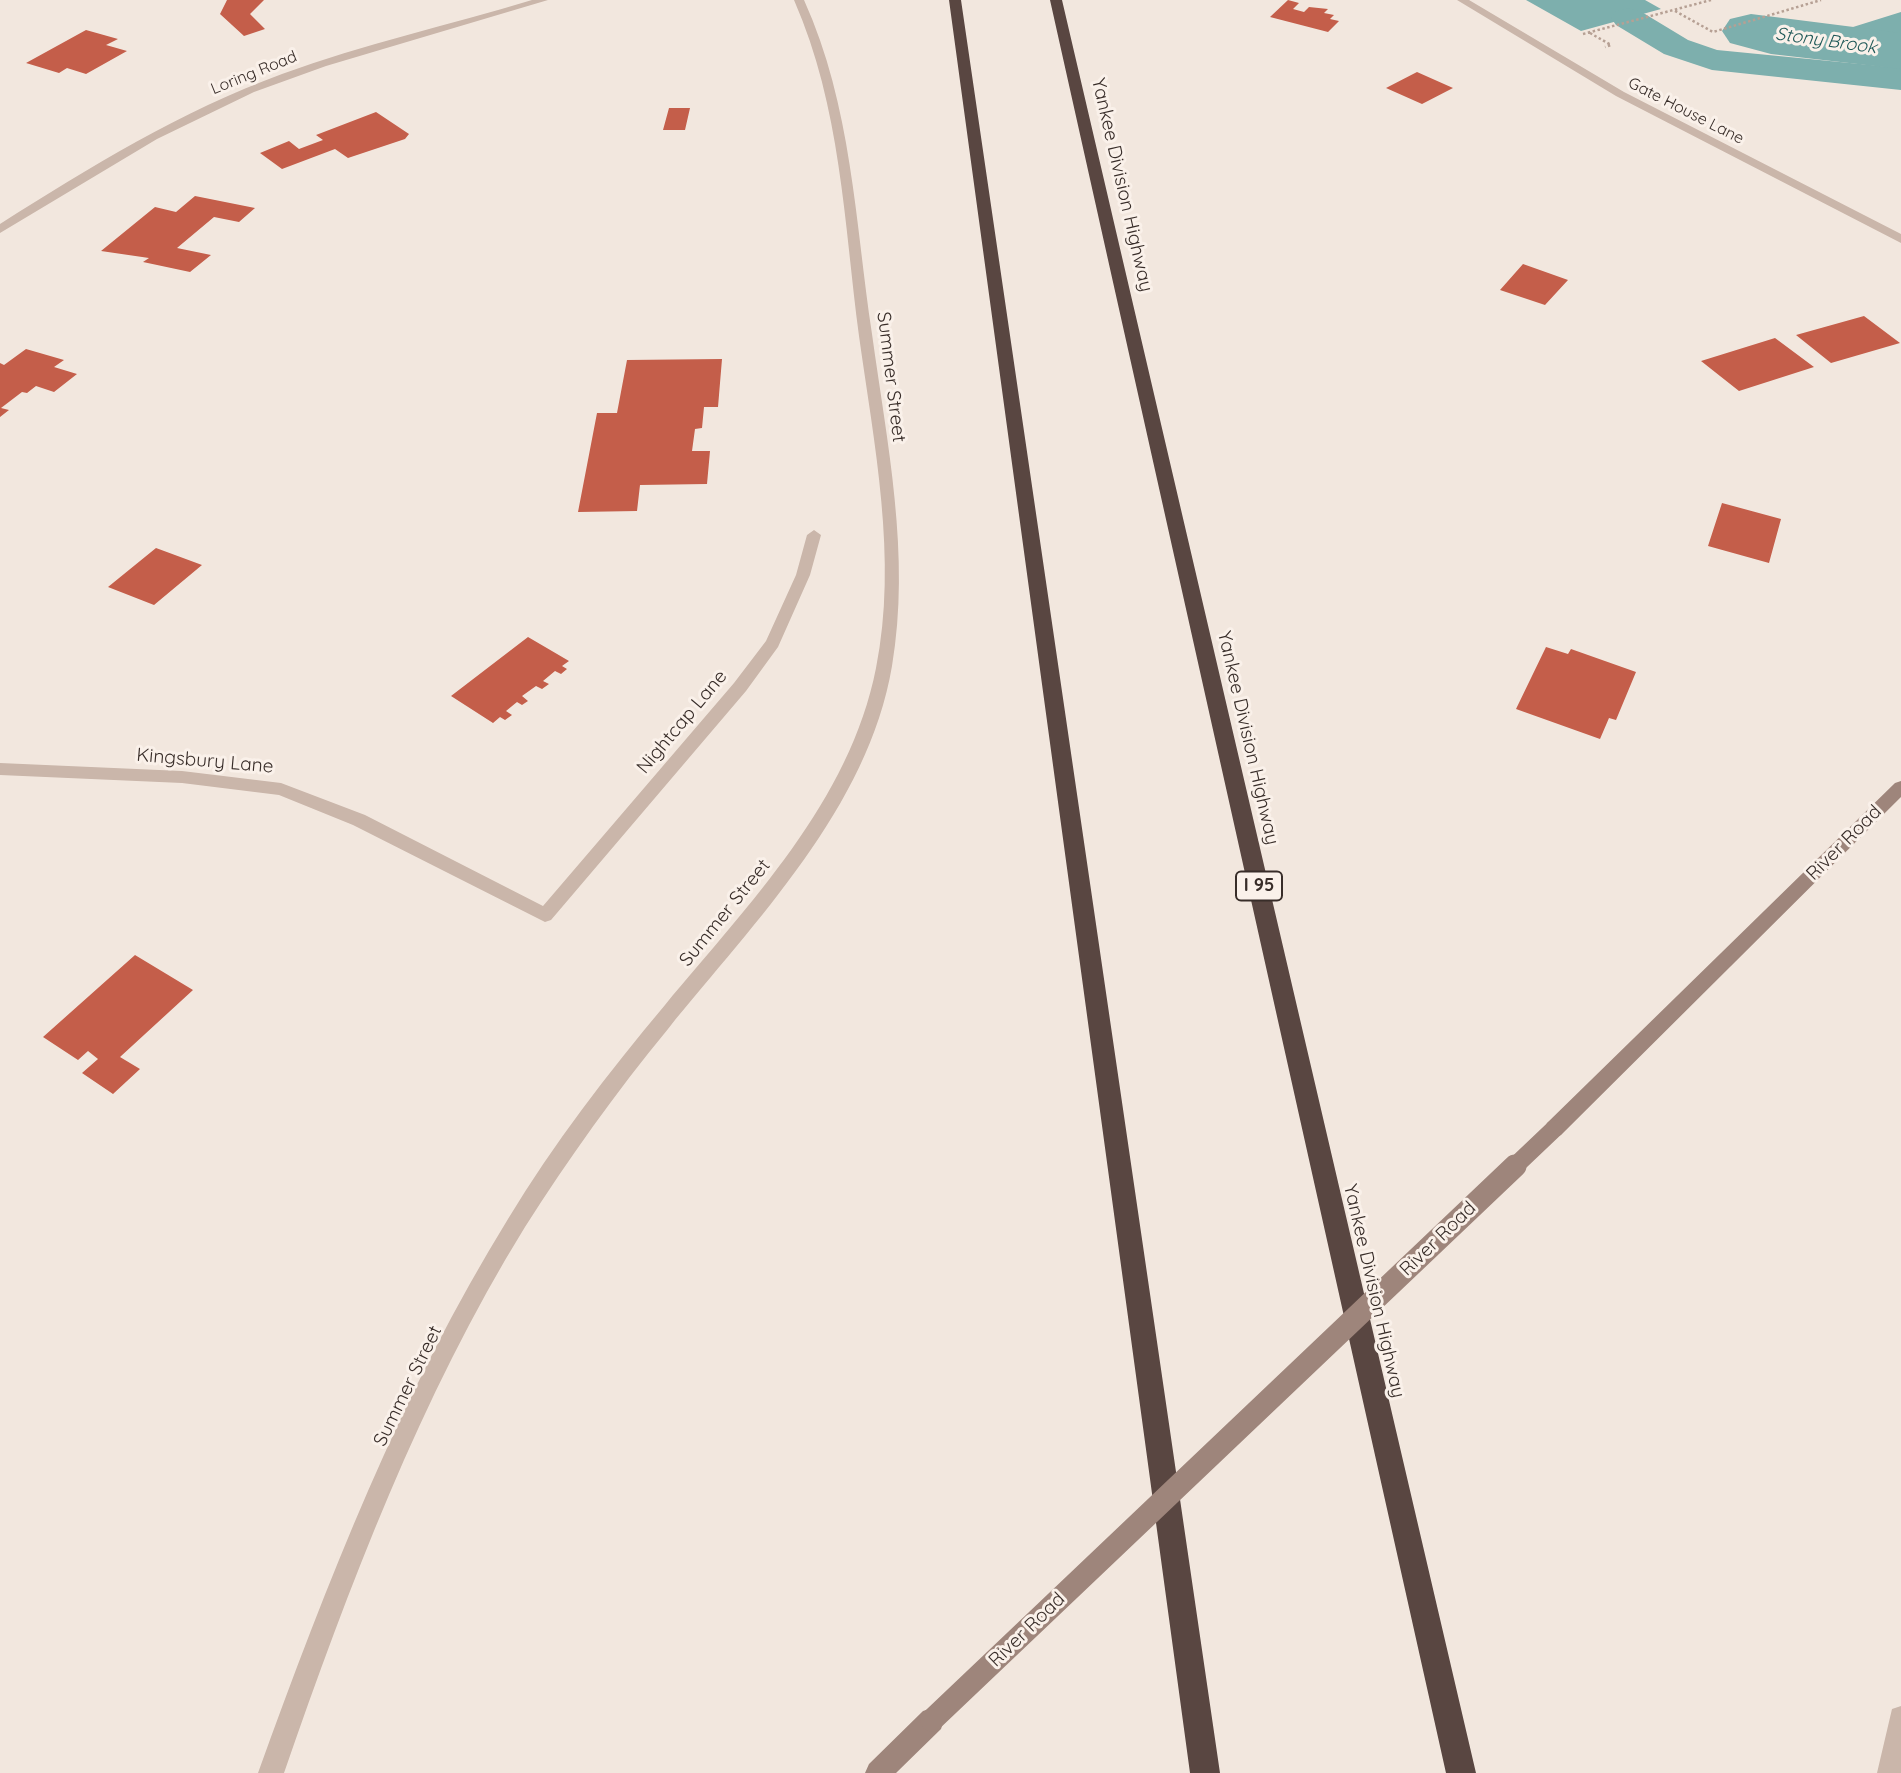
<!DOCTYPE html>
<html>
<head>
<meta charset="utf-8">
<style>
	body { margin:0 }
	canvas { display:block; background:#f2e7de }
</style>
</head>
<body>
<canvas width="1901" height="1773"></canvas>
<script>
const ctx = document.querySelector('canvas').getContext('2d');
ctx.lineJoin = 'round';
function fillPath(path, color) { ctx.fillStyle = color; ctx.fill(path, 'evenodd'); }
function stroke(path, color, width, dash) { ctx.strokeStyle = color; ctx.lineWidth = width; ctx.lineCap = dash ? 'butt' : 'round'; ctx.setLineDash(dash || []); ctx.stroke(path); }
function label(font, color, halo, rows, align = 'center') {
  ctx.font = font + ' Quicksand,sans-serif'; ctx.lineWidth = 6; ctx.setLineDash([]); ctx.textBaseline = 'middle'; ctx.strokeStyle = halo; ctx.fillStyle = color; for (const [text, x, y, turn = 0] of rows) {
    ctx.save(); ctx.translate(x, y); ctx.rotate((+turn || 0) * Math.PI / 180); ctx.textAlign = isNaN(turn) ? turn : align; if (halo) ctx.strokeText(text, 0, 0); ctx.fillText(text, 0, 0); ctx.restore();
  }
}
const water = new Path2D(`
	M1526,0h119l16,9 -80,22z
	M1901,12v49l-85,-11 21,-18z`);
const canal = new Path2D(`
	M1628,8l12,3 48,29 29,10 184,18v22l-189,-20 -48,-16 -48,-29 -5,-7 5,-7z`);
const river = new Path2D(`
	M1751,14l150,19v36l-130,-15 -41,-11 -8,-12 8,-12z`);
const building = new Path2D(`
	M227,0h37l-14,14 15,15 -21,7 -24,-22z
	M1288,0l11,3 -6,6 11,3 5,-5 19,2 -4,4 10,2 -4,4 9,2 -11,11 -58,-15z
	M86,30l32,9 -12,6 21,6 -41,23 -19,-6 -8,5 -33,-10z
	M1417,72l36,16 -31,16 -36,-16z
	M669,108h21l-5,22h-22z
	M376,112l33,22 -4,5 -57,19 -13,-9 -53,20 -22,-16 29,-12 10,8 24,-9 -7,-5z
	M195,196l60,12 -16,14 -25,-5 -37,31 34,7 -21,17 -47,-10 6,-4 -48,-7 54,-44 21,5z
	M1523,264l45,16 -23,25 -45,-15z
	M1864,316l36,27 -69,20 -35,-28z
	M1775,338l39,29 -75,24 -38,-30z
	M26,349l38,11 -10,7 23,7 -23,18 -18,-6 -9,7 -5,-1 -21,16 8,2 -9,7v-54l4,2z
	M722,359l-4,48h-14l-2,21 -7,1 -3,22h18l-3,33 -67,1 -3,26 -59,1 19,-99h20l10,-53z
	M1722,503l59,16 -12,44 -61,-17z
	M156,548l46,17 -48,40 -46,-18z
	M528,637l41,24 -7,5 5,3 -6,5 -6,-3 -12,10 6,3 -7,5 -6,-3 -14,10 6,5 -6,4 -5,-3 -11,9 6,4 -7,5 -5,-3 -7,6 -42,-27z
	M1546,647l22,7 3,-5 65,23 -20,48 -7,-2 -9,21 -84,-30z
	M135,955l58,35 -73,67 20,12 -27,25 -31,-21 16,-14 -10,-8 -10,9 -35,-23z`);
const path = new Path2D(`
	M1675,11l38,21 108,-32
	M1590,33l21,12 -6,2
	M1583,34l128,-34`);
const minor = new Path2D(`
	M532,0h16l-222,66 -72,26 -97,47 -157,94v-9c90,-57 181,-113 282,-150 82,-30 167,-49 250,-74z
	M1457,0h12l155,92 277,142v9l-285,-147z
	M814,530l7,5 -11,40 -32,72 -32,44 -195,229 -6,2 -192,-97 -74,-30 -97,-12 -182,-8v-12l182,8 99,12 84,32 178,91 191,-223 32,-42 30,-66 11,-40z
	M1901,1706v67h-24l15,-64z`);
const tertiary = new Path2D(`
	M794,0h10c48,106 51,221 68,334 15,109 39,222 20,332 -24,142 -137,255 -224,363 -52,63 -99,129 -143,198 -105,170 -176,359 -241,546h-26c69,-191 143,-381 250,-554 46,-76 100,-146 157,-214 83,-100 185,-204 211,-337 22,-109 -2,-224 -17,-332 -15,-114 -18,-229 -65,-336z`);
const secondary = new Path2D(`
	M1901,781v16l-340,338 -7,3 -7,-3 -3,-6 3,-6 348,-340z
	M932,1708l9,3 3,9 -3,9 -45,44h-31l4,-9 54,-53z`);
const motorway = new Path2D(`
	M949,0h12l259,1773h-30z
	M1050,0h12l414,1773h-30z`);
const secondaryBridgeFar1 = new Path2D(`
	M1514,1167l40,-38`);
const secondaryBridge = new Path2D(`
	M932,1720l583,-554`);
const farStreetnames = [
	["Loring Road",254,73,-22],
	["Gate House Lane",1686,111,27]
];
const farWaternames = [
	["Stony Brook",1826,41,8]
];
const shields = [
	[1259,886,46]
];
const shieldNames = [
	["I 95",1259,886]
];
const streetNames = [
	["Yankee Division Highway",1122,185,77],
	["Summer Street",891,377,83],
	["Nightcap Lane",682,722,-50],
	["Yankee Division Highway",1248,738,77],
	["Kingsbury Lane",205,761,5],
	["River Road",1844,843,-45],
	["Summer Street",725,913,-51],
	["River Road",1438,1239,-44],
	["Yankee Division Highway",1374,1291,77],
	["Summer Street",408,1386,-64],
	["River Road",1027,1630,-44]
];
fillPath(water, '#7dafad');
fillPath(canal, '#7dafad');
fillPath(river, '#7dafad');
fillPath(building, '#c45e4a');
stroke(path, '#b6a094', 2.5, [2.5, 2.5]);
fillPath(minor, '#cab6aa');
fillPath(tertiary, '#cab6aa');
fillPath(secondary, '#9e857b');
fillPath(motorway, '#594641');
stroke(secondaryBridgeFar1, '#9e857b', 18);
stroke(secondaryBridge, '#9e857b', 23);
label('16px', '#382d29', '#faf1ea', farStreetnames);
label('italic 18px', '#1f5958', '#faf1ea', farWaternames);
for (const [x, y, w] of shields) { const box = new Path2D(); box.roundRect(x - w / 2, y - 14.5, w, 29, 5); ctx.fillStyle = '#faf1ea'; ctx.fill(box); stroke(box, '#382d29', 2); }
label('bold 18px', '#382d29', null, shieldNames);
label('19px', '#382d29', '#faf1ea', streetNames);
</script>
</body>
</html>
